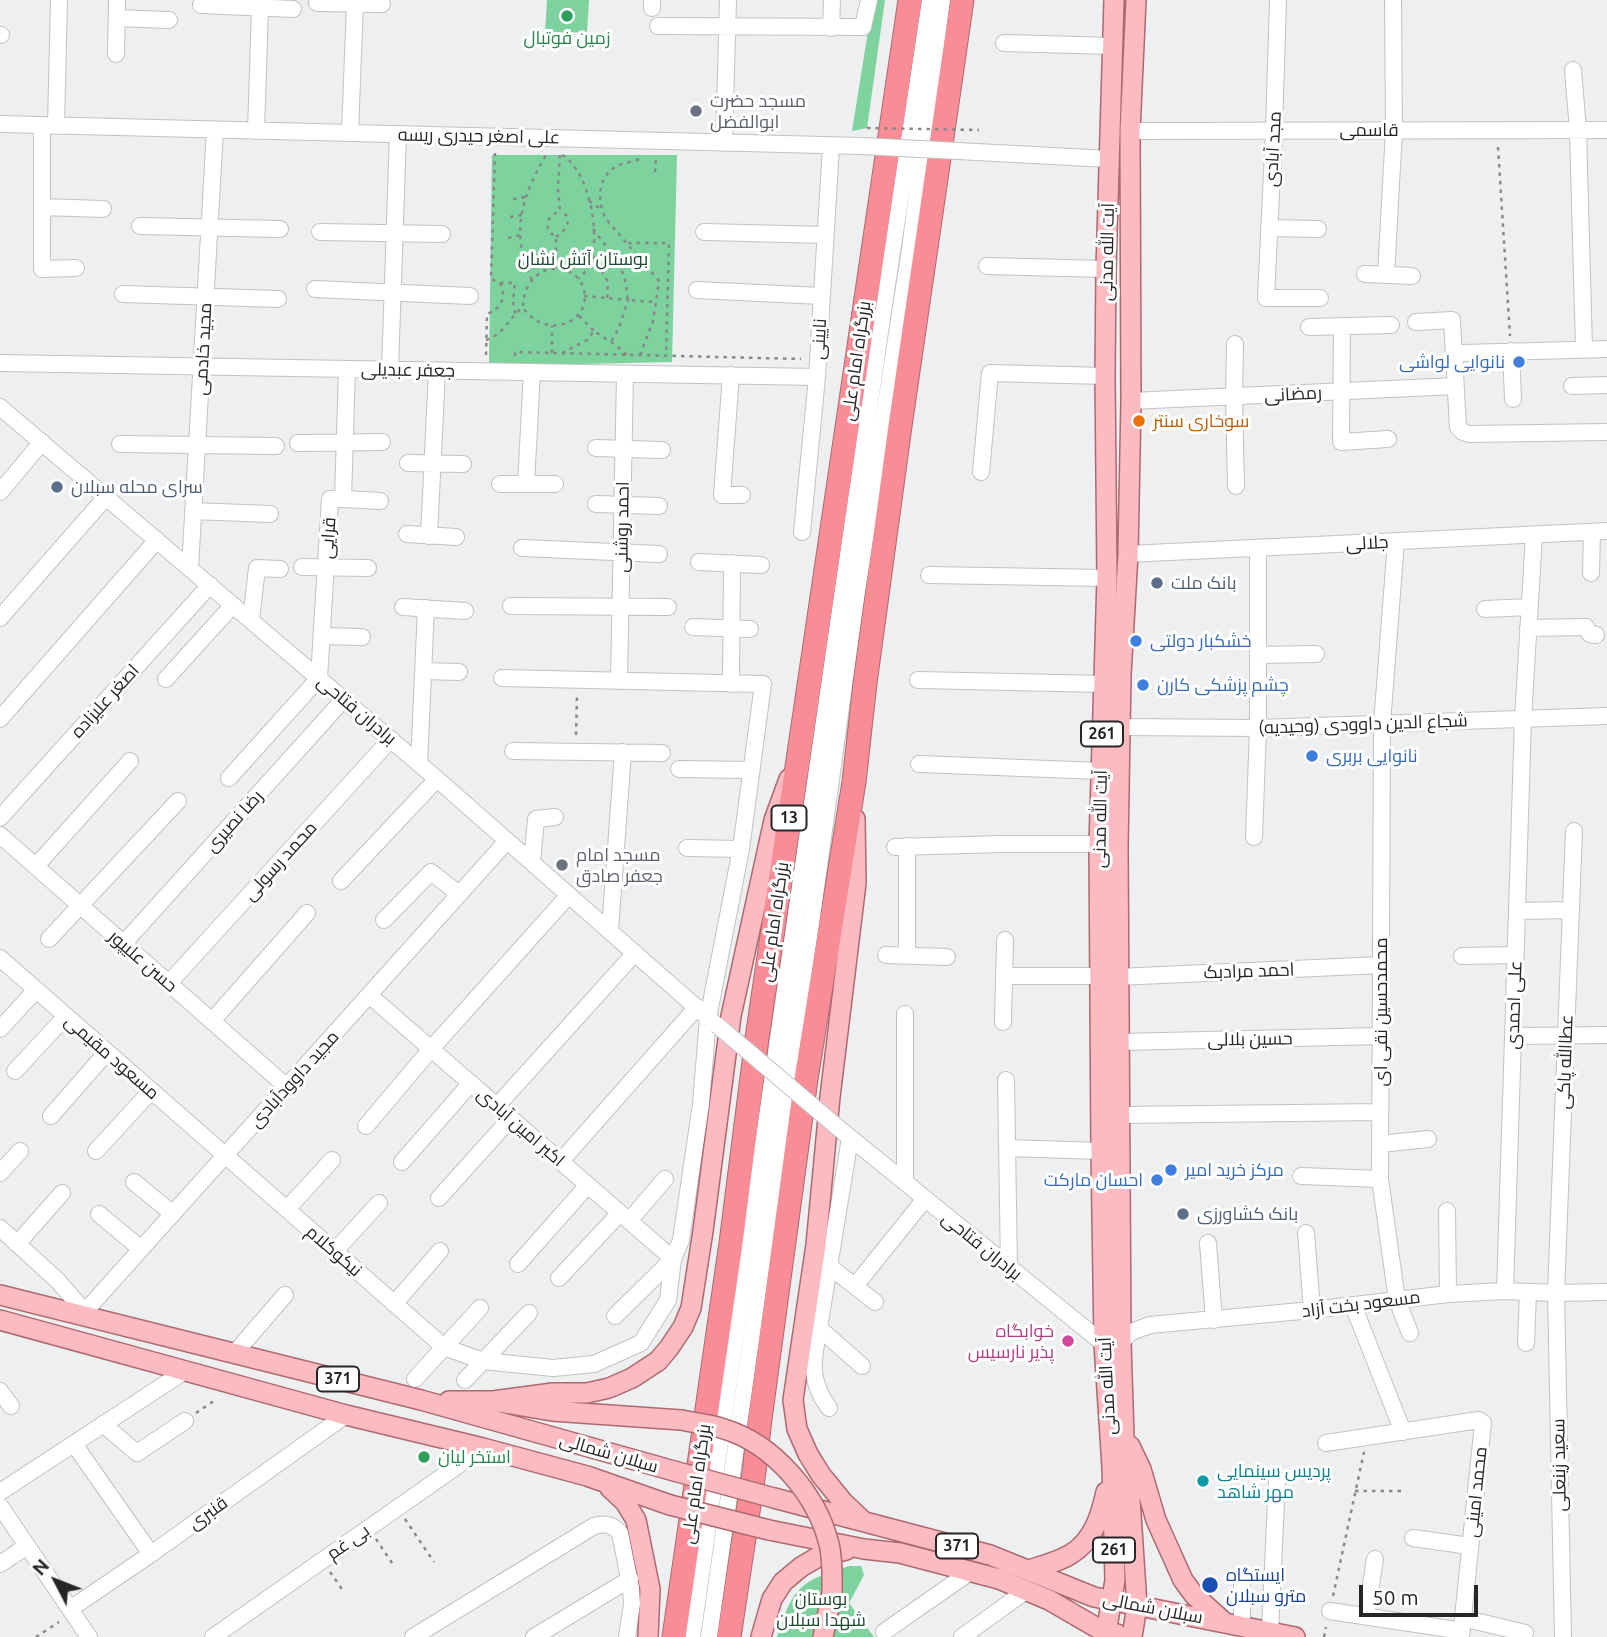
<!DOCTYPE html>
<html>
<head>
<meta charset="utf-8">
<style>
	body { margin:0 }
	#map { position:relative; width:1607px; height:1637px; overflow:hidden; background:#edeff0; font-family:Ubuntu,sans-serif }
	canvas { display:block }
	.north { position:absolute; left:21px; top:1546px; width:70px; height:70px; -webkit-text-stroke:5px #fff; paint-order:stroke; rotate:312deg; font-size:19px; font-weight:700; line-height:28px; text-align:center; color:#262626 }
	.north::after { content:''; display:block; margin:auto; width:24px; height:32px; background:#262626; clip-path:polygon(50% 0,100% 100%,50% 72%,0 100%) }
	.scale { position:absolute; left:1359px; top:1585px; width:119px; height:32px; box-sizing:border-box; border:4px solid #262626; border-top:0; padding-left:9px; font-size:21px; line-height:24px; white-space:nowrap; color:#262626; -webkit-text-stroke:5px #fff; paint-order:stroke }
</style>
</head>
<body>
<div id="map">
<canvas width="1607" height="1637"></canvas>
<div class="north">N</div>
<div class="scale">50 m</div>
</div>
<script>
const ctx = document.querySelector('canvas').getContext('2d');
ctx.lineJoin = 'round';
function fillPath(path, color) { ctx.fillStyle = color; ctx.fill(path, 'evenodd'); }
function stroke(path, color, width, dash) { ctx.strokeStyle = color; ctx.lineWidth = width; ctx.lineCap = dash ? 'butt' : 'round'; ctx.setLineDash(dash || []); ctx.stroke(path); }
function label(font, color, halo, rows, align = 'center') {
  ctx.font = font + ' Ubuntu,Cairo,sans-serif'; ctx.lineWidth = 6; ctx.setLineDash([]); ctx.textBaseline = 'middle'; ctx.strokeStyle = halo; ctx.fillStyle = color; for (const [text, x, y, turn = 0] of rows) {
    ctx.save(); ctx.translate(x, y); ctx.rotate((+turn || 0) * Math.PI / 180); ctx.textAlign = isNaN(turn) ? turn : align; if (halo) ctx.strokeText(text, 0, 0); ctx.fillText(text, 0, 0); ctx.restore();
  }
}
const green = new Path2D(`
	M547,0h42l-2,32 -42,1z
	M873,0h12l-18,128 -15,3z
	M492,155h185l-5,207 -183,4z
	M849,1566h12l3,9 -15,28 25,34h-97c16,-50 23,-56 72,-71z`);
const path = new Path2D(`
	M1498,147l12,189
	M562,155c28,16 40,84 27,111 -2,4 -7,9 -10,13
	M655,172l1,-14
	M513,199l12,-2
	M589,201l12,8
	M510,217l12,-2
	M593,229l25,32 7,18 3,21 28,2
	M556,237c8,-6 14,-11 11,-21l-7,-5
	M508,238l12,-3
	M628,243h41l-3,113
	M593,256l15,26 -1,16
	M556,268v-31c-14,-9 -10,-20 4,-26l-2,-22 2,-35
	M532,280c-22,-47 -11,-82 14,-125l3,-1
	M500,283h15l-2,17 2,14
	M584,296l44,4 -9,28 -8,14
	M579,316l15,15
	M486,340c18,-6 23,-22 37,-33 0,-23 17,-44 42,-37 21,6 27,34 10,48 -17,14 -42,7 -52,-11
	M552,353v-27
	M562,353l25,-13 7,-9 20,13 13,11
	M486,355l1,-41c14,-5 20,-17 13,-31l-9,-4 4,-126
	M640,355l13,-34 6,-40 -53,-62c-9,-17 -9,-40 9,-52 6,-4 19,-5 27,-9
	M515,356v-4l286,7
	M576,735l1,-39
	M196,1413l21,-14
	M1355,1491h47
	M405,1519l29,43
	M376,1539l16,24
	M330,1572l14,20
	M1333,1596l31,-144
	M36,1637l23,-15
	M1324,1637l2,-10`);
const minor = new Path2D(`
	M1278,0l-4,131 -8,167h54
	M317,3l65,1
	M201,5l92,4
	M652,8v-8
	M117,18l52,2
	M658,26l205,1 6,-27
	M831,28l1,-28
	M0,35h1
	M1004,43l109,3
	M116,54l1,-54
	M1573,70l5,60 6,219
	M0,124l862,22
	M42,125v144l34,-1
	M56,126l3,-126
	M256,131l4,-123
	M1130,131l477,-1
	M350,133l5,-130
	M724,143l4,-143
	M958,151l151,8
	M42,207l61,2
	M140,226l140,3
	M1269,228l49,1
	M320,232l122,2
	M704,232l121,3
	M987,266l119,3
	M1365,274l47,2
	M1386,275l8,-145 -1,-130
	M315,289l155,7
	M697,290l124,6
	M123,294l155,5
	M1416,322l36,-2 6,107 5,5 6,2 138,-2
	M1342,326l-1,116 47,-3
	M1309,327l82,-2
	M1235,344l-1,52 2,90
	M1511,351l2,48
	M1455,358l5,-5h3l144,-4
	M0,363l817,14
	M390,370l8,-236
	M731,375l-9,120h20
	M1572,386l35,-1
	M1131,401l324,-15
	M0,407l437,372 277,244
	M298,443l84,-1
	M120,444l156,2
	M596,448l66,2
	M408,463l55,1
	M981,472l9,-99 115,3
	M500,484h55
	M526,484l6,-112
	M0,492l42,-50
	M343,499l37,2
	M596,504l63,2
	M193,511l77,3
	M802,532l15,-155 14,-231
	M407,534l49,3
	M429,536l8,-165
	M1396,541l-14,183 -2,455 17,121 13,33
	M522,548l137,6
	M1128,554l479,-23
	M699,562l62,3
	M302,567l66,1
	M190,568l25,-438
	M1591,573l1,-41
	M929,575l178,3
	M511,606l157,1
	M403,607l62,4
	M1485,609l44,-2
	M0,618l106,-121
	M251,620l6,-52 23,1
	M693,627l57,2
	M1528,628l58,-1 4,7 6,1
	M322,636l40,1
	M1258,655l58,-1
	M423,671l36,1
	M166,679l67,-74
	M918,680l186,4
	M619,681l6,-307
	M731,684l1,-121
	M0,719l157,-179
	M1120,727l138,1 349,-12
	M513,751l149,2
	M419,763l7,-155
	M919,764l181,7
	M679,769l72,1
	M229,778l90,-100 11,-179h13l4,-130
	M0,818l210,-233
	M0,835l287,252
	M1254,837l4,-109v-180
	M895,847l107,-3h97
	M687,848l54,1
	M532,862l4,-43 19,-2
	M36,866l94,-105
	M341,881l96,-102
	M1517,911l54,-1
	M384,920l47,-48 28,22
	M610,930l13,-178
	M49,939l129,-138
	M124,943l220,-244
	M886,955l61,2
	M907,955v-109
	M1462,956l53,-1
	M0,958l444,389 39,14 70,7 41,-4 47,-21 27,-43 5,-41 8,-19 20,-136 7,-86 33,-169 22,-165 -261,-6
	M1006,976h94
	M1118,977l263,-12
	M169,983l222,-244
	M369,995l304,264 -58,57
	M905,1014v168
	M212,1021l95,-108
	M1003,1022l2,-82
	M0,1029l36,-39
	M1513,1036l94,-1
	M1119,1042l261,-6
	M15,1071l51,-55
	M1006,1080l3,187
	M497,1106l138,-153
	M1120,1115l260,-3
	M51,1116l56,-64
	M366,1126l65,-77 138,-154
	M842,1131l262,213
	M850,1138l-31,190 43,38
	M1380,1144l48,-5
	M1007,1148l94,3
	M96,1151l55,-60
	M561,1161l136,-154
	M402,1162l69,-79
	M0,1173l20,-22
	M1301,1176l79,3
	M134,1182l39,32
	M439,1198l72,-80
	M287,1209l45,-49
	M1447,1211l1,83
	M99,1214l42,35
	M629,1221l36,-42
	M0,1228l58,53 19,22 4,13
	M1306,1233l6,77
	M1208,1243l6,77
	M17,1244l45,-51
	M335,1251l44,-48
	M518,1264l70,-79
	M829,1266l46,36
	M559,1278l61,-65
	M855,1286l70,-87
	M1505,1291l18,-572 11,-184
	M394,1304l46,-53
	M1353,1305l50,127
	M81,1316l426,-475
	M819,1328c-6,31 -11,52 10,80
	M1121,1342l10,-10 19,-7 162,-15 136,-16 57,-3 51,2 51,-1
	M1526,1343l2,-51
	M234,1354l51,-59
	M415,1379l65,-71
	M465,1380l64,-67
	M0,1391l11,15
	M103,1424l34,29 48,-32
	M1326,1443l153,-23 4,3 -22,214
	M74,1444l77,110
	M0,1492l185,-121
	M0,1506l89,131
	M1413,1538l57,8
	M0,1564l27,-18
	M1242,1579v47
	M70,1609l81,-55 195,-139
	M1330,1611l132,20
	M1366,1616l9,-57
	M1463,1618l62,15
	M884,1632l86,-60
	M1270,1632l7,-153
	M213,1637l270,-189
	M413,1637l181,-111c11,-3 18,-2 26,7l11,55 1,16 -5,33
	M534,1637l96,-58
	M692,1637l189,-1312 49,-325
	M709,1637l81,-572 22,-148 44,-319 54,-349 32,-249
	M962,1637l65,-47
	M1563,1637l-7,-344 18,-462`);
const major = new Path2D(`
	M855,819l1,64 -26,214 -14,148 -23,155 4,29 11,25 13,21 22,27 19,18
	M0,1295l421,105 253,71
	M0,1320l346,95 137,33 104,28 83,29
	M449,1401h44l59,10 129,9
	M493,1401l60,-8h34l22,-5 23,-10 26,-17 11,-13 14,-21 8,-19 12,-77 28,-215 43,-196 15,-41
	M1130,1446l11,23 15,51 27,60 11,15 31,28
	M610,1488l15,14 11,18 14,69 -2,48
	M774,1498l216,57 104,42 201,40
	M769,1530l95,19 36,4 99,26 50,21 57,33 11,1
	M1029,1570c14,-5 30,-8 42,-16 22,-13 30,-39 35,-62
	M761,1637l11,-38 11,-17 18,-15 17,-10 28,-7
	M823,1637l9,-44
	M1107,1637l-1,-4 9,-53 -3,-113 -8,-123 -3,-193 -2,-307 8,-266 -2,-202 1,-107 8,-269
	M1132,1637l5,-32 -7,-106 -6,-62 -3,-95 -3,-495 3,-172 7,-121 3,-153 -1,-270 6,-131`);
const highway = new Path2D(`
	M674,1637l57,-394 26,-205 153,-1038
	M729,1637l25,-165 6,-53 46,-340 48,-297 11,-99 35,-257 62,-426`);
const pathBridge = new Path2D(`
	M867,128l112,2`);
const minorBridge = new Path2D(`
	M862,146l96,5
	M717,1025l125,106`);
const majorBridge = new Path2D(`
	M681,1420c14,3 29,4 43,9 50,15 93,66 105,115 4,16 3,33 3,49
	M674,1471l100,27
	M670,1505l99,25`);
const markers = [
	[567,16,7,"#2e9e5b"],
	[696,111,7,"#6b7280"],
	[1519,362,7,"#3f7fe0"],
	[1139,421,7,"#e8710a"],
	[57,487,7,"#5c6f8a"],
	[1157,583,7,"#5c6f8a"],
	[1136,641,7,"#3f7fe0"],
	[1143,685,7,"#3f7fe0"],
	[1312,756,7,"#3f7fe0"],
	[562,865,7,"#6b7280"],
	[1171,1170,7,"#3f7fe0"],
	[1157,1180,7,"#3f7fe0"],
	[1183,1214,7,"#5c6f8a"],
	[1068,1341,7,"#d1479c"],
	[424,1457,7,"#2e9e5b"],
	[1203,1481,7,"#0f9aa8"],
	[1210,1585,9,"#1a4fb4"]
];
const shields = [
	[1102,734,42],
	[789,818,35],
	[338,1379,42],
	[957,1546,42],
	[1114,1550,42]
];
const shieldNames = [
	["261",1102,734],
	["13",789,818],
	["371",338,1379],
	["371",957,1546],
	["261",1114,1550]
];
const leisureNames = [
	["زمین فوتبال",567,38],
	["استخر لیان",438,1457,"left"]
];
const worshipNames = [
	["مسجد حضرت",710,101],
	["ابوالفضل",710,122],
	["مسجد امام",576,855],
	["جعفر صادق",576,876]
];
const streetNames = [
	["قاسمی",1369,130],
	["علی اصغر حیدری ریسه",479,136,1],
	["مجد آبادی",1273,149,-87],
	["آیت الله مدنی",1107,252,-89],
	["نایینی",819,339,-87],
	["مجید خادمی",203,349,-87],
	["بزرگراه امام علی",856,361,-82],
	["جعفر عبدیلی",408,370,1],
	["رمضانی",1293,394,-3],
	["احمد روشنی",622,527,-89],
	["قرایی",328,538,-86],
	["جلالی",1367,543,-3],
	["اصغر علیزاده",105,701,-48],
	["برادران فتاحی",357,710,40],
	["شجاع الدین داوودی (وحیدیه)",1363,724,-2],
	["آیت الله مدنی",1100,819,-89],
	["رضا نصیری",234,821,-48],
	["محمد رسولی",280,861,-48],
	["بزرگراه امام علی",774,922,-82],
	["حسن علیپور",143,961,41],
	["احمد مرادبک",1249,971,-2],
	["علی احمدی",1514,1005,-88],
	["محمدحسین نقی ای",1381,1012,-90],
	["حسین بلالی",1250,1039,-1],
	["مسعود مقیمی",112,1057,41],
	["عطاالله پاکی",1565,1062,-88],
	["مجید داوودآبادی",294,1079,-48],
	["اکبر امین آبادی",521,1127,41],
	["برادران فتاحی",982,1246,39],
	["نیکوکلام",334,1251,41],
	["مسعود بخت آزاد",1361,1304,-7],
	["آیت الله مدنی",1107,1386,-93],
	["سبلان شمالی",609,1453,16],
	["سعید زینعلی",1559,1465,-91],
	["بزرگراه امام علی",696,1484,-82],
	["محمد امینی",1476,1492,-84],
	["قنبری",208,1513,-35],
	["بی غم",348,1542,-35],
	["سبلان شمالی",1153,1608,11]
];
const parkNames = [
	["بوستان آتش نشان",583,259],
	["بوستان",821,1599],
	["شهدا سبلان",821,1620]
];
const shopNames = [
	["نانوایی لواشی",1505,362,"right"],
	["خشکبار دولتی",1150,641],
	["چشم پزشکی کارن",1157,685],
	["نانوایی بربری",1326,756],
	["مرکز خرید امیر",1185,1170],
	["احسان مارکت",1143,1180,"right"]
];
const foodNames = [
	["سوخاری سنتر",1153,421]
];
const serviceNames = [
	["سرای محله سبلان",71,487],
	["بانک ملت",1171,583],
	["بانک کشاورزی",1197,1214]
];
const hotelNames = [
	["خوابگاه",1054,1331],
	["پذیر نارسیس",1054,1352]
];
const cultureNames = [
	["پردیس سینمایی",1217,1471],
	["مهر شاهد",1217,1492]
];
const transitNames = [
	["ایستگاه",1226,1575],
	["مترو سبلان",1226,1596]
];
fillPath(green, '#7dd29e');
stroke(minor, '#c0c2c3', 18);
stroke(major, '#ae696f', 22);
stroke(highway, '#ae696f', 25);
stroke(path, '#878888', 2.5, [3.5, 5]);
stroke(minor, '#fff', 16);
stroke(major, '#fbbbc1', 19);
stroke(highway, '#f88d97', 23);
stroke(minorBridge, '#c0c2c3', 18, []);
stroke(majorBridge, '#ae696f', 22, []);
stroke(pathBridge, '#878888', 2.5, [3.5, 5]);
stroke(minorBridge, '#fff', 16);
stroke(majorBridge, '#fbbbc1', 19);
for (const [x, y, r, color] of markers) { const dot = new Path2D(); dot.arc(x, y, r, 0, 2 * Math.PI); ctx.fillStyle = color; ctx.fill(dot); stroke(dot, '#fff', 2.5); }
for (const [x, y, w] of shields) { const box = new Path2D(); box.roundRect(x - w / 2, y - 12.5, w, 25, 5); ctx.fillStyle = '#fff'; ctx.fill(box); stroke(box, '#262626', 2); }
label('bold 16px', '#262626', null, shieldNames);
label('18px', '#27864d', '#fff', leisureNames);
label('18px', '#5b616d', '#fff', worshipNames, 'left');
label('18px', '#262626', '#fff', streetNames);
label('18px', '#1e4830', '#fff', parkNames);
label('18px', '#366cbe', '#fff', shopNames, 'left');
label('18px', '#c56008', '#fff', foodNames, 'left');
label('18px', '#4e5e75', '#fff', serviceNames, 'left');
label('18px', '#b23c85', '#fff', hotelNames, 'right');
label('18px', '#0d838f', '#fff', cultureNames, 'left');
label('18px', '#164399', '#fff', transitNames, 'left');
</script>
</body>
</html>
